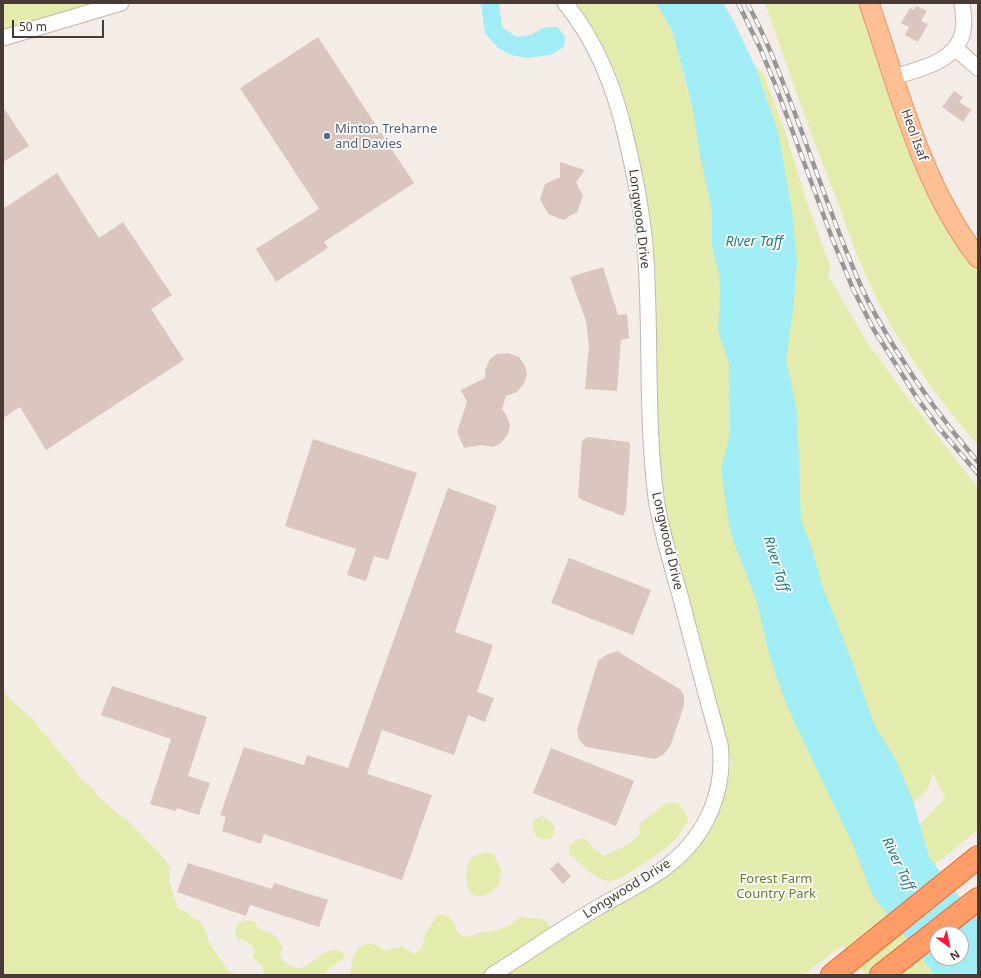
<!DOCTYPE html>
<html>
<head>
<meta charset="utf-8">
<style>
	body { margin:0 }
	#map { position:relative; width:981px; height:978px; overflow:hidden; background:#f4ece7; font-family:"Noto Sans",sans-serif }
	canvas { display:block }
	.frame { position:absolute; inset:0; border:4px solid #483b35; pointer-events:none }
	.north { position:absolute; left:929px; top:926px; width:40px; height:40px; box-sizing:border-box; background:#fff; border:1px solid #b6b1ae; border-radius:50%; rotate:147deg; font-size:11px; font-weight:700; line-height:16px; text-align:center; color:#483b35 }
	.north::after { content:''; display:block; margin:auto; width:14px; height:18px; background:#ff133b; clip-path:polygon(50% 0,100% 100%,50% 72%,0 100%) }
	.scale { position:absolute; left:12px; top:20px; width:92px; height:18px; box-sizing:border-box; border:2px solid #483b35; border-top:0; padding-left:5px; font-size:12px; line-height:14px; white-space:nowrap; color:#483b35; -webkit-text-stroke:3px #fff; paint-order:stroke }
</style>
</head>
<body>
<div id="map">
<canvas width="981" height="978"></canvas>
<div class="frame"></div>
<div class="north">N</div>
<div class="scale">50 m</div>
</div>
<script>
const ctx = document.querySelector('canvas').getContext('2d');
ctx.lineJoin = 'round';
function fillPath(path, color) { ctx.fillStyle = color; ctx.fill(path, 'evenodd'); }
function stroke(path, color, width, dash) { ctx.strokeStyle = color; ctx.lineWidth = width; ctx.lineCap = dash ? 'butt' : 'round'; ctx.setLineDash(dash || []); ctx.stroke(path); }
function label(font, color, halo, rows, align = 'center') {
  ctx.font = font + ' "Noto Sans",sans-serif'; ctx.lineWidth = 3.5; ctx.setLineDash([]); ctx.textBaseline = 'middle'; ctx.strokeStyle = halo; ctx.fillStyle = color; for (const [text, x, y, turn = 0] of rows) {
    ctx.save(); ctx.translate(x, y); ctx.rotate((+turn || 0) * Math.PI / 180); ctx.textAlign = isNaN(turn) ? turn : align; if (halo) ctx.strokeText(text, 0, 0); ctx.fillText(text, 0, 0); ctx.restore();
  }
}
const green = new Path2D(`
	M3,3h99l-99,30z
	M575,3h90v16l7,11 16,62 5,8 21,96 -2,50 6,6 12,98 5,64 -6,110 4,16 32,44 180,391h-79l-24,-30 -39,30h-297l13,-10 49,-29 140,-106c9,-15 13,-29 16,-46l4,-2 3,-20v-3l-7,-5 -1,-10 2,-11 -17,-62 -5,-7 -15,-67 -25,-90 3,-2 -2,-13 -5,-2 -1,-17 3,-4c-7,-76 -1,-153 -8,-229 -2,-25 -8,-50 -12,-75l-1,-6h-2l-11,-39 4,-1c-13,-42 -27,-82 -56,-116z
	M765,3h95l8,11 -1,15 7,19 99,215 5,6v176c-43,-50 -85,-108 -112,-169 -10,-22 -18,-45 -26,-68 -27,-68 -51,-136 -75,-205z
	M756,68l7,5 21,55 22,72 24,66 -2,10 39,66 37,51 74,95v342l-44,35 -5,-8 -9,-33 25,-26 -12,-26 -5,17 -18,17 -8,-6 -104,-265 -44,-458z
	M3,689l4,7 17,16 8,6 11,15 6,5 5,8 22,25 3,6 14,12 4,6 20,18 12,9 38,40 3,6 -1,13 9,28 8,2 5,6 7,3 6,7 5,15 7,11 12,17 7,5h-232z
	M667,803h11l8,10 2,8c-4,5 -8,12 -12,17 -9,10 -57,46 -69,43 -15,-4 -26,-18 -38,-27v-7l6,-7 9,-2c7,6 12,14 20,18l23,-11 13,-11 -1,-10z
	M541,816c11,5 19,12 9,23 -11,1 -17,-3 -18,-15l4,-5z
	M486,852l8,3 7,15 -2,15c-5,5 -12,11 -19,11 -17,1 -17,-32 -6,-40 3,-2 8,-3 12,-4z
	M438,914l10,2 5,6 3,8 6,6 7,1 10,-4 16,-2 11,-4 16,-11c12,5 24,-3 29,14l-66,45h-135c1,-11 6,-34 21,-31 6,1 11,4 15,7l16,-5 12,8 8,-6 3,-13z
	M246,920l9,2c2,10 12,8 19,13 4,3 6,8 9,12l-3,6 2,7c4,3 9,7 14,8 19,3 27,-31 50,-13 -7,8 -18,12 -23,20h-56l-3,-1 -2,-8 -9,-9 2,-8c-5,-7 -9,-9 -17,-10l-3,-5 2,-10z`);
const water = new Path2D(`
	M481,3h18l3,24 15,10 13,-2 16,-8h12l7,10 -1,10 -14,8 -23,3 -16,-3 -13,-7 -13,-15z
	M656,3h67l9,15 24,50 22,64 14,78 5,51 -4,49 -7,49 11,52 4,109 11,29 10,36 34,87 18,52 23,38 17,42 15,53 49,64v54h-43l-63,-81 -18,-47 -61,-128 -12,-29 -12,-37 -13,-54 -23,-59 -4,-16 -8,-55 9,-34 -1,-71 -11,-34 2,-31 -1,-25 -7,-28v-35l-12,-57 -8,-49 -20,-75zM937,934h24v24h-24z`);
const building = new Path2D(`
	M916,6l11,5 -6,10 7,3 -10,18 -13,-7 4,-8 -8,-4 9,-15 4,2z
	M318,37l96,146 -90,59 4,6 -52,34 -20,-33 63,-40 -79,-121z
	M954,91l9,6 -4,5 12,8 -8,12 -21,-15z
	M3,107l26,39 -26,16z
	M560,162l25,8 -9,12 7,14 -6,16 -14,8 -15,-6 -8,-15 5,-15 15,-7z
	M57,173l42,65 24,-16 49,73 -21,14 33,51 -138,90 -26,-43 -17,11v-209z
	M603,267l15,48 9,-1 2,24 -8,2 -4,51 -32,-2 4,-44 -3,-24 -16,-44z
	M508,353l11,4 6,9 2,9 -4,10 -6,7 -11,4 -4,13 6,9 2,8 -2,8 -8,10 -7,3 -12,-2 -17,3 -7,-16 10,-30 -6,-12 24,-12v-8l5,-11 7,-5z
	M588,437l41,5 1,4 -4,64 -3,6 -41,-16 -4,-3 4,-56z
	M313,439l104,34 -29,87 -14,-4 -8,25 -19,-6 9,-26 -71,-23z
	M448,488l49,18 -42,126 38,13 -16,47 17,6 -9,24 -17,-7 -14,40 -72,-25 -15,44 65,21 -30,85 -138,-46 -3,10 -39,-13 4,-14 -6,-2 24,-68 60,18 3,-10 41,13z
	M569,558l82,32 -18,45 -82,-32z
	M617,651l64,39 3,6v10l-14,41 -7,8 -8,4 -69,-12 -7,-7 -2,-10 21,-69 8,-6z
	M112,686l95,31 -19,59 22,7 -11,32 -22,-7 -1,3 -26,-7 21,-65 -70,-24z
	M551,748l83,33 -18,45 -83,-33z
	M558,862l13,14 -8,8 -13,-15z
	M188,863l84,26 2,-6 54,17 -9,27 -69,-22 -4,11 -69,-24z`);
const minor = new Path2D(`
	M3,38l118,-35
	M955,48l23,20
	M894,77c25,-8 63,-15 69,-46 2,-9 0,-19 -1,-28
	M492,975c35,-22 69,-46 105,-67 24,-14 51,-26 73,-44 36,-29 56,-73 50,-120 -14,-49 -27,-99 -40,-149 -9,-32 -19,-64 -24,-97 -10,-79 -5,-159 -10,-238 -2,-40 -10,-80 -19,-118 -11,-51 -29,-99 -62,-139`);
const major = new Path2D(`
	M869,3c30,87 52,181 109,255`);
const highway = new Path2D(`
	M832,975l146,-118
	M881,975l97,-76`);
const rail = new Path2D(`
	M738,3l22,45 15,36 57,154 21,51 21,41 43,68 22,30 39,46
	M747,3c19,34 33,72 47,108 22,58 41,116 66,173 9,21 21,41 33,61 25,41 53,80 85,117`);
const markers = [
	[327,136,4,"#5c6f8a"]
];
const serviceNames = [
	["Minton Treharne",335,129],
	["and Davies",335,144]
];
const streetNames = [
	["Heol Isaf",914,135,70],
	["Longwood Drive",639,219,83],
	["Longwood Drive",667,541,77],
	["Longwood Drive",627,889,-32]
];
const parkNames = [
	["Forest Farm",776,879],
	["Country Park",776,894]
];
const waterNames = [
	["River Taff",754,242],
	["River Taff",776,564,73],
	["River Taff",898,864,64]
];
fillPath(green, '#e3ebad');
fillPath(water, '#a0edf5');
fillPath(building, '#dac6bf');
stroke(minor, '#c4b4ac', 17);
stroke(major, '#eb945f', 21);
stroke(highway, '#e7692f', 24);
stroke(minor, '#fff', 15);
stroke(major, '#ffbf95', 19);
stroke(highway, '#ff9c67', 22);
stroke(rail, '#979797', 4.5);
stroke(rail, '#fff', 3, [9]);
for (const [x, y, r, color] of markers) { const dot = new Path2D(); dot.arc(x, y, r, 0, 2 * Math.PI); ctx.fillStyle = color; ctx.fill(dot); stroke(dot, '#fff', 1.5); }
label('13px', '#4e5e75', '#fff', serviceNames, 'left');
label('13px', '#483b35', '#fff', streetNames);
label('13px', '#637e25', '#fff', parkNames);
label('italic 14px', '#217e88', '#fff', waterNames);
</script>
</body>
</html>
